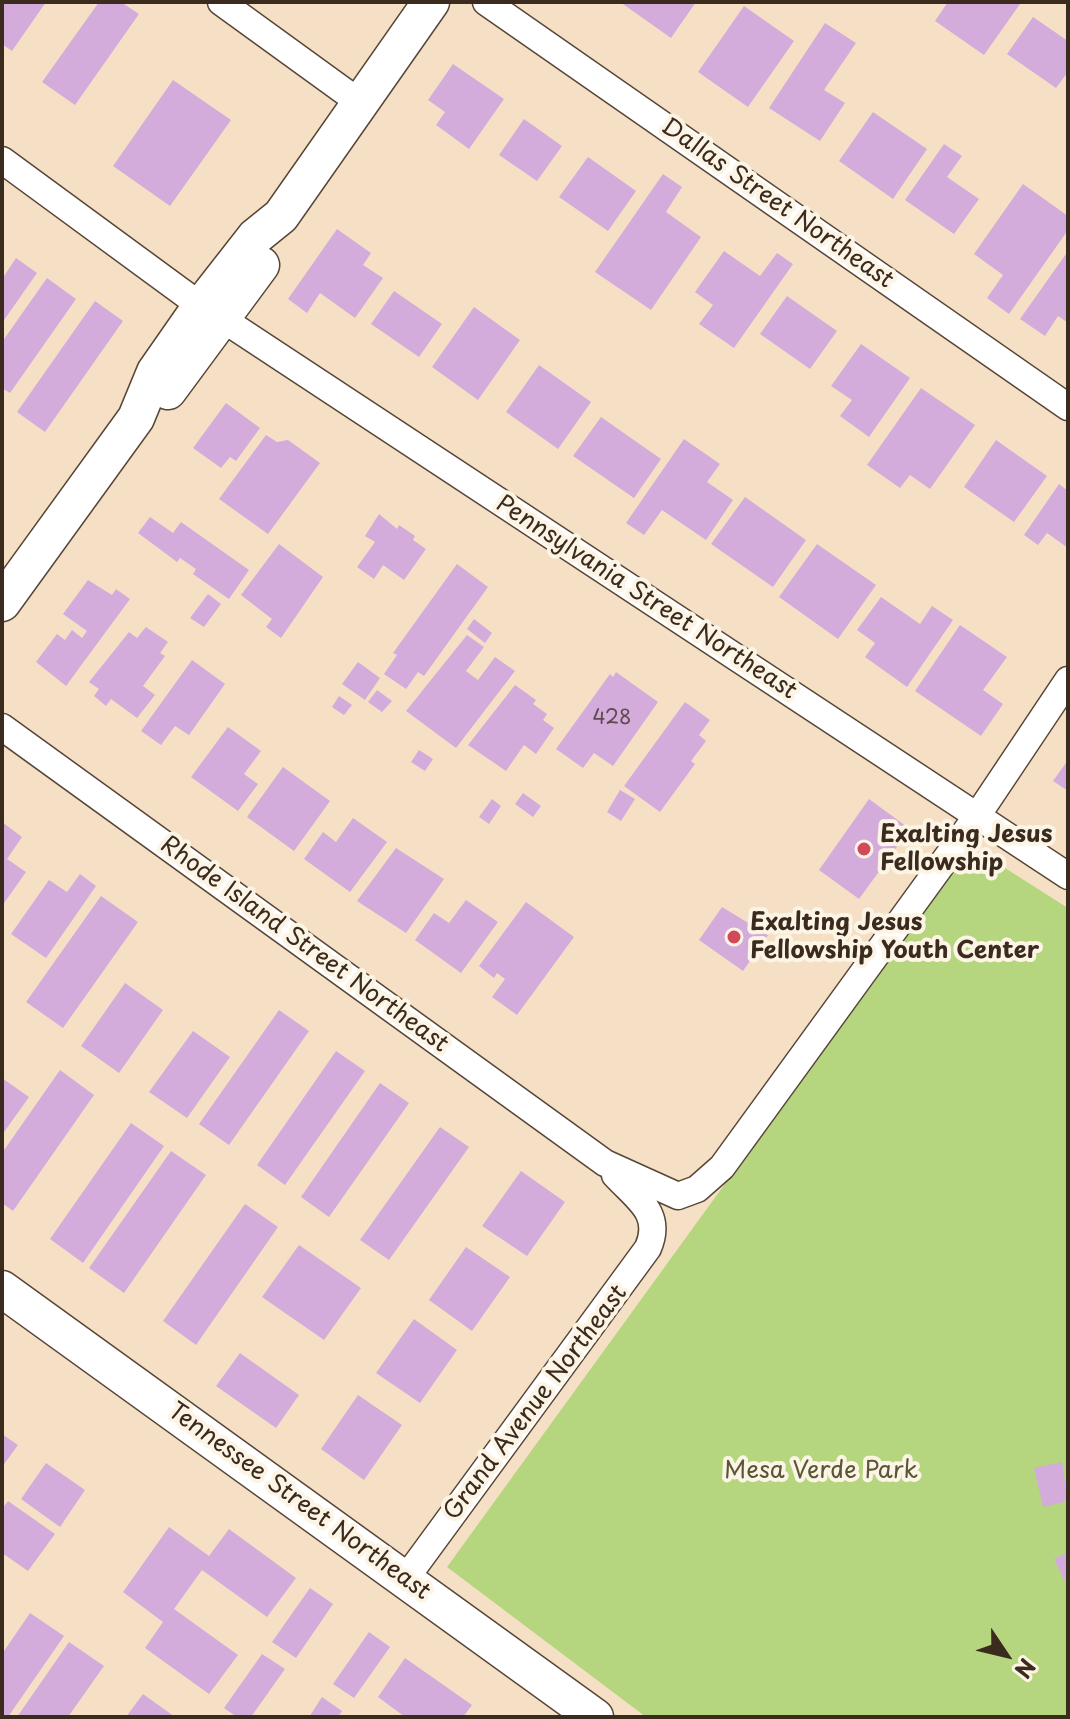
<!DOCTYPE html>
<html>
<head>
<meta charset="utf-8">
<style>
	body { margin:0 }
	#map { position:relative; width:1070px; height:1719px; overflow:hidden; background:#f5e0c5; font-family:"Playpen Sans",sans-serif }
	canvas { display:block }
	.frame { position:absolute; inset:0; border:4px solid #3b2a1e; pointer-events:none }
	.north { position:absolute; left:966px; top:1615px; width:80px; height:80px; -webkit-text-stroke:6px #fcf5e5; paint-order:stroke; rotate:125deg; font-size:22px; font-weight:700; line-height:32px; text-align:center; color:#3b2a1e }
	.north::after { content:''; display:block; margin:auto; width:28px; height:36px; background:#3b2a1e; clip-path:polygon(50% 0,100% 100%,50% 72%,0 100%) }
</style>
</head>
<body>
<div id="map">
<canvas width="1070" height="1719"></canvas>
<div class="frame"></div>
<div class="north">N</div>
</div>
<script>
const ctx = document.querySelector('canvas').getContext('2d');
ctx.lineJoin = 'round';
function fillPath(path, color) { ctx.fillStyle = color; ctx.fill(path, 'evenodd'); }
function stroke(path, color, width, dash) { ctx.strokeStyle = color; ctx.lineWidth = width; ctx.lineCap = dash ? 'butt' : 'round'; ctx.setLineDash(dash || []); ctx.stroke(path); }
function label(font, color, halo, rows, align = 'center') {
  ctx.font = font + ' "Playpen Sans",sans-serif'; ctx.lineWidth = 8; ctx.setLineDash([]); ctx.textBaseline = 'middle'; ctx.strokeStyle = halo; ctx.fillStyle = color; for (const [text, x, y, turn = 0] of rows) {
    ctx.save(); ctx.translate(x, y); ctx.rotate((+turn || 0) * Math.PI / 180); ctx.textAlign = isNaN(turn) ? turn : align; if (halo) ctx.strokeText(text, 0, 0); ctx.fillText(text, 0, 0); ctx.restore();
  }
}
const green = new Path2D(`
	M954,868h51l63,40v809h-422l-199,-150z`);
const building = new Path2D(`
	M2,2h44l-34,49 -10,-7z
	M99,2h22l18,12 -64,91 -33,-23z
	M620,2h76l-25,36z
	M948,2h69l3,2 -36,51 -49,-34z
	M744,6l50,35 -46,66 -50,-35z
	M1033,17l35,24v31l-12,16 -49,-34z
	M825,23l31,20 -32,47 21,13 -25,38 -51,-33z
	M453,64l51,35 -35,50 -33,-24 9,-13 -17,-12z
	M173,80l58,40 -61,86 -57,-40z
	M873,112l54,37 -34,50 -54,-38z
	M524,119l38,27 -25,35 -38,-26z
	M944,144l18,12 -15,21 32,22 -25,35 -49,-34z
	M588,157l48,34 -28,40 -49,-34z
	M663,174l19,13 -16,25 35,25 -50,73 -56,-38z
	M1023,184l45,32v14l-59,84 -22,-16 16,-23 -29,-21z
	M337,229l34,24 -8,12 20,13 -28,40 -35,-25 -13,20 -19,-14z
	M724,251l36,25 17,-23 16,11 -59,84 -35,-24 14,-19 -18,-13z
	M1068,251v72l-10,-7 -13,20 -25,-17z
	M16,258l21,15 -35,50v-44z
	M47,278l29,21 -66,94 -8,-5v-46z
	M394,291l48,33 -23,33 -48,-33z
	M787,296l50,35 -27,38 -50,-35z
	M95,301l28,20 -78,111 -28,-20z
	M474,307l46,33 -42,60 -46,-33z
	M861,344l49,34 -41,59 -29,-21 12,-16 -21,-14z
	M539,365l52,37 -33,47 -52,-37z
	M921,388l54,37 -45,64 -20,-14 -10,13 -33,-23z
	M226,403l34,25 -24,33 -6,-4 -9,11 -28,-20z
	M601,417l60,42 -27,39 -61,-42z
	M266,435l11,7 11,-2 32,23 -52,71 -49,-35z
	M684,439l36,25 -13,18 26,18 -27,40 -44,-30 -18,25 -18,-12z
	M996,440l51,36 -33,46 -50,-35z
	M1059,484l9,7v57l-21,-15 -9,12 -14,-10z
	M745,497l61,43 -33,47 -62,-43z
	M379,514l18,15 2,-4 16,11 -2,4 13,9 -22,31 -21,-15 -9,14 -17,-12 18,-25 -10,-6z
	M150,517l23,16 8,-11 68,48 -20,29 -36,-25 3,-5 -16,-11 -3,4 -39,-29z
	M279,544l44,33 -42,61 -15,-11 6,-8 -31,-24z
	M817,544l59,41 -38,54 -59,-42z
	M457,564l31,23 -64,89 -6,-4 -12,17 -22,-15 13,-19 -4,-2z
	M88,580l24,15 4,-6 14,10 -64,87 -30,-24 21,-28 8,6 7,-10 10,8 5,-7 -24,-17z
	M208,594l13,10 -17,23 -14,-9z
	M881,597l39,27 12,-18 21,14 -46,67 -42,-30 10,-14 -18,-13z
	M474,619l18,14 -7,10 -18,-14z
	M960,625l47,32 -24,33 20,14 -22,32 -66,-45z
	M146,627l22,15 -8,11 5,3 -22,30 12,9 -18,23 -26,-19 -5,7 -12,-10 5,-7 -10,-7 40,-50 8,6z
	M467,635l17,12 -18,24 12,9 17,-23 20,14 -59,77 -50,-37z
	M192,660l33,24 -36,51 -14,-9 -14,19 -20,-14z
	M358,662l22,16 -15,22 -23,-16z
	M616,672l42,30 -45,64 -19,-13 -11,15 -27,-19 54,-75 3,3z
	M515,685l21,15 -3,4 14,10 -4,6 11,8 -18,26 -12,-9 -18,26 -38,-26z
	M377,690l15,11 -10,11 -14,-10z
	M339,696l13,9 -8,10 -12,-8z
	M685,702l25,18 -11,15 7,6 -15,20 4,3 -35,48 -36,-26z
	M228,727l33,24 -17,23 14,10 -20,27 -47,-34z
	M419,750l14,9 -8,12 -14,-9z
	M1068,760v31l-15,-10z
	M283,767l47,34 -36,50 -47,-34z
	M620,790l15,9 -14,22 -14,-9z
	M523,793l18,13 -8,11 -18,-13z
	M492,799l9,7 -12,18 -10,-7z
	M869,799l41,30 -51,70 -40,-29z
	M353,818l34,24 -37,50 -46,-33 19,-27 13,10z
	M2,822l20,15 -15,22 19,13 -24,34z
	M396,848l48,31 -38,54 -49,-32z
	M80,874l16,12 -50,72 -35,-24 38,-54 18,12z
	M101,896l37,26 -75,106 -37,-26z
	M466,900l32,22 -37,51 -46,-33 19,-27 15,10z
	M526,902l48,35 -57,78 -25,-18 13,-18 -8,-6 -3,5 -15,-12z
	M722,907l46,28 -25,36 -44,-31z
	M125,983l38,27 -44,63 -38,-27z
	M279,1010l30,21 -80,114 -30,-21z
	M193,1031l37,26 -43,61 -38,-26z
	M336,1051l29,20 -80,114 -28,-20z
	M60,1070l34,25 -81,116 -11,-8v-50z
	M2,1078l27,19 -27,38z
	M380,1083l29,20 -80,114 -28,-20z
	M131,1123l33,23 -81,117 -33,-24z
	M440,1127l29,20 -80,113 -29,-20z
	M171,1151l35,24 -82,118 -35,-25z
	M521,1171l44,31 -38,54 -45,-30z
	M245,1204l33,23 -82,118 -33,-24z
	M299,1245l62,43 -37,52 -62,-43z
	M466,1247l44,30 -38,54 -43,-31z
	M414,1319l43,31 -37,53 -44,-30z
	M240,1353l59,42 -23,33 -60,-42z
	M358,1395l44,30 -38,55 -43,-31z
	M2,1434l16,11 -16,22z
	M1062,1462l6,39 -25,6 -9,-39z
	M46,1463l39,27 -25,37 -39,-28z
	M8,1501l47,33 -27,37 -26,-18v-44z
	M169,1527l40,29 20,-27 67,49 -29,39 -65,-47 -28,39 64,46 -29,39 -64,-46 18,-26 -40,-30z
	M1068,1552v36l-14,-29z
	M310,1588l23,16 -37,54 -24,-16z
	M30,1613l34,23 -56,81h-6v-63z
	M369,1632l21,15 -36,51 -21,-14z
	M69,1642l35,24 -36,51h-51z
	M262,1654l23,15 -34,48h-14l-13,-9z
	M405,1658l67,47 -9,12h-58l-27,-20z
	M143,1694l32,23h-49z
	M322,1697l20,14 -4,6h-29z`);
const street = new Path2D(`
	M221,2l138,100
	M486,2l582,405
	M2,160l199,146
	M224,320l844,556
	M2,727l603,436 73,33 19,-7 25,-22 255,-351 91,-136
	M406,1578l242,-330c15,-35 -11,-49 -33,-73`);
const secondary = new Path2D(`
	M168,391l93,-126
	M2,603l134,-185 19,-46 46,-66 54,-69 26,-21 150,-214
	M2,1289l593,428`);
const markers = [
	[864,849,8,"#d1495b"],
	[734,937,8,"#d1495b"]
];
const numberNames = [
	["428",612,718]
];
const streetNames = [
	["Dallas Street Northeast",777,204,35],
	["Pennsylvania Street Northeast",646,598,33],
	["Rhode Island Street Northeast",304,945,36],
	["Grand Avenue Northeast",536,1403,-53],
	["Tennessee Street Northeast",299,1502,36]
];
const poiNames = [
	["Exalting Jesus",880,835],
	["Fellowship",880,863],
	["Exalting Jesus",750,923],
	["Fellowship Youth Center",750,951]
];
const parkNames = [
	["Mesa Verde Park",821,1471]
];
fillPath(green, '#b5d67e');
fillPath(building, '#d3acdc');
stroke(street, '#574537', 29);
stroke(secondary, '#574537', 39);
stroke(street, '#fff', 26);
stroke(secondary, '#fff', 36);
for (const [x, y, r, color] of markers) { const dot = new Path2D(); dot.arc(x, y, r, 0, 2 * Math.PI); ctx.fillStyle = color; ctx.fill(dot); stroke(dot, '#fcf5e5', 3); }
label('20px', '#614a4e', null, numberNames);
label('24px', '#3b2a1e', '#fcf5e5', streetNames);
label('bold 24px', '#3b2a1e', '#fcf5e5', poiNames, 'left');
label('24px', '#5a5536', '#fcf5e5', parkNames);
</script>
</body>
</html>
